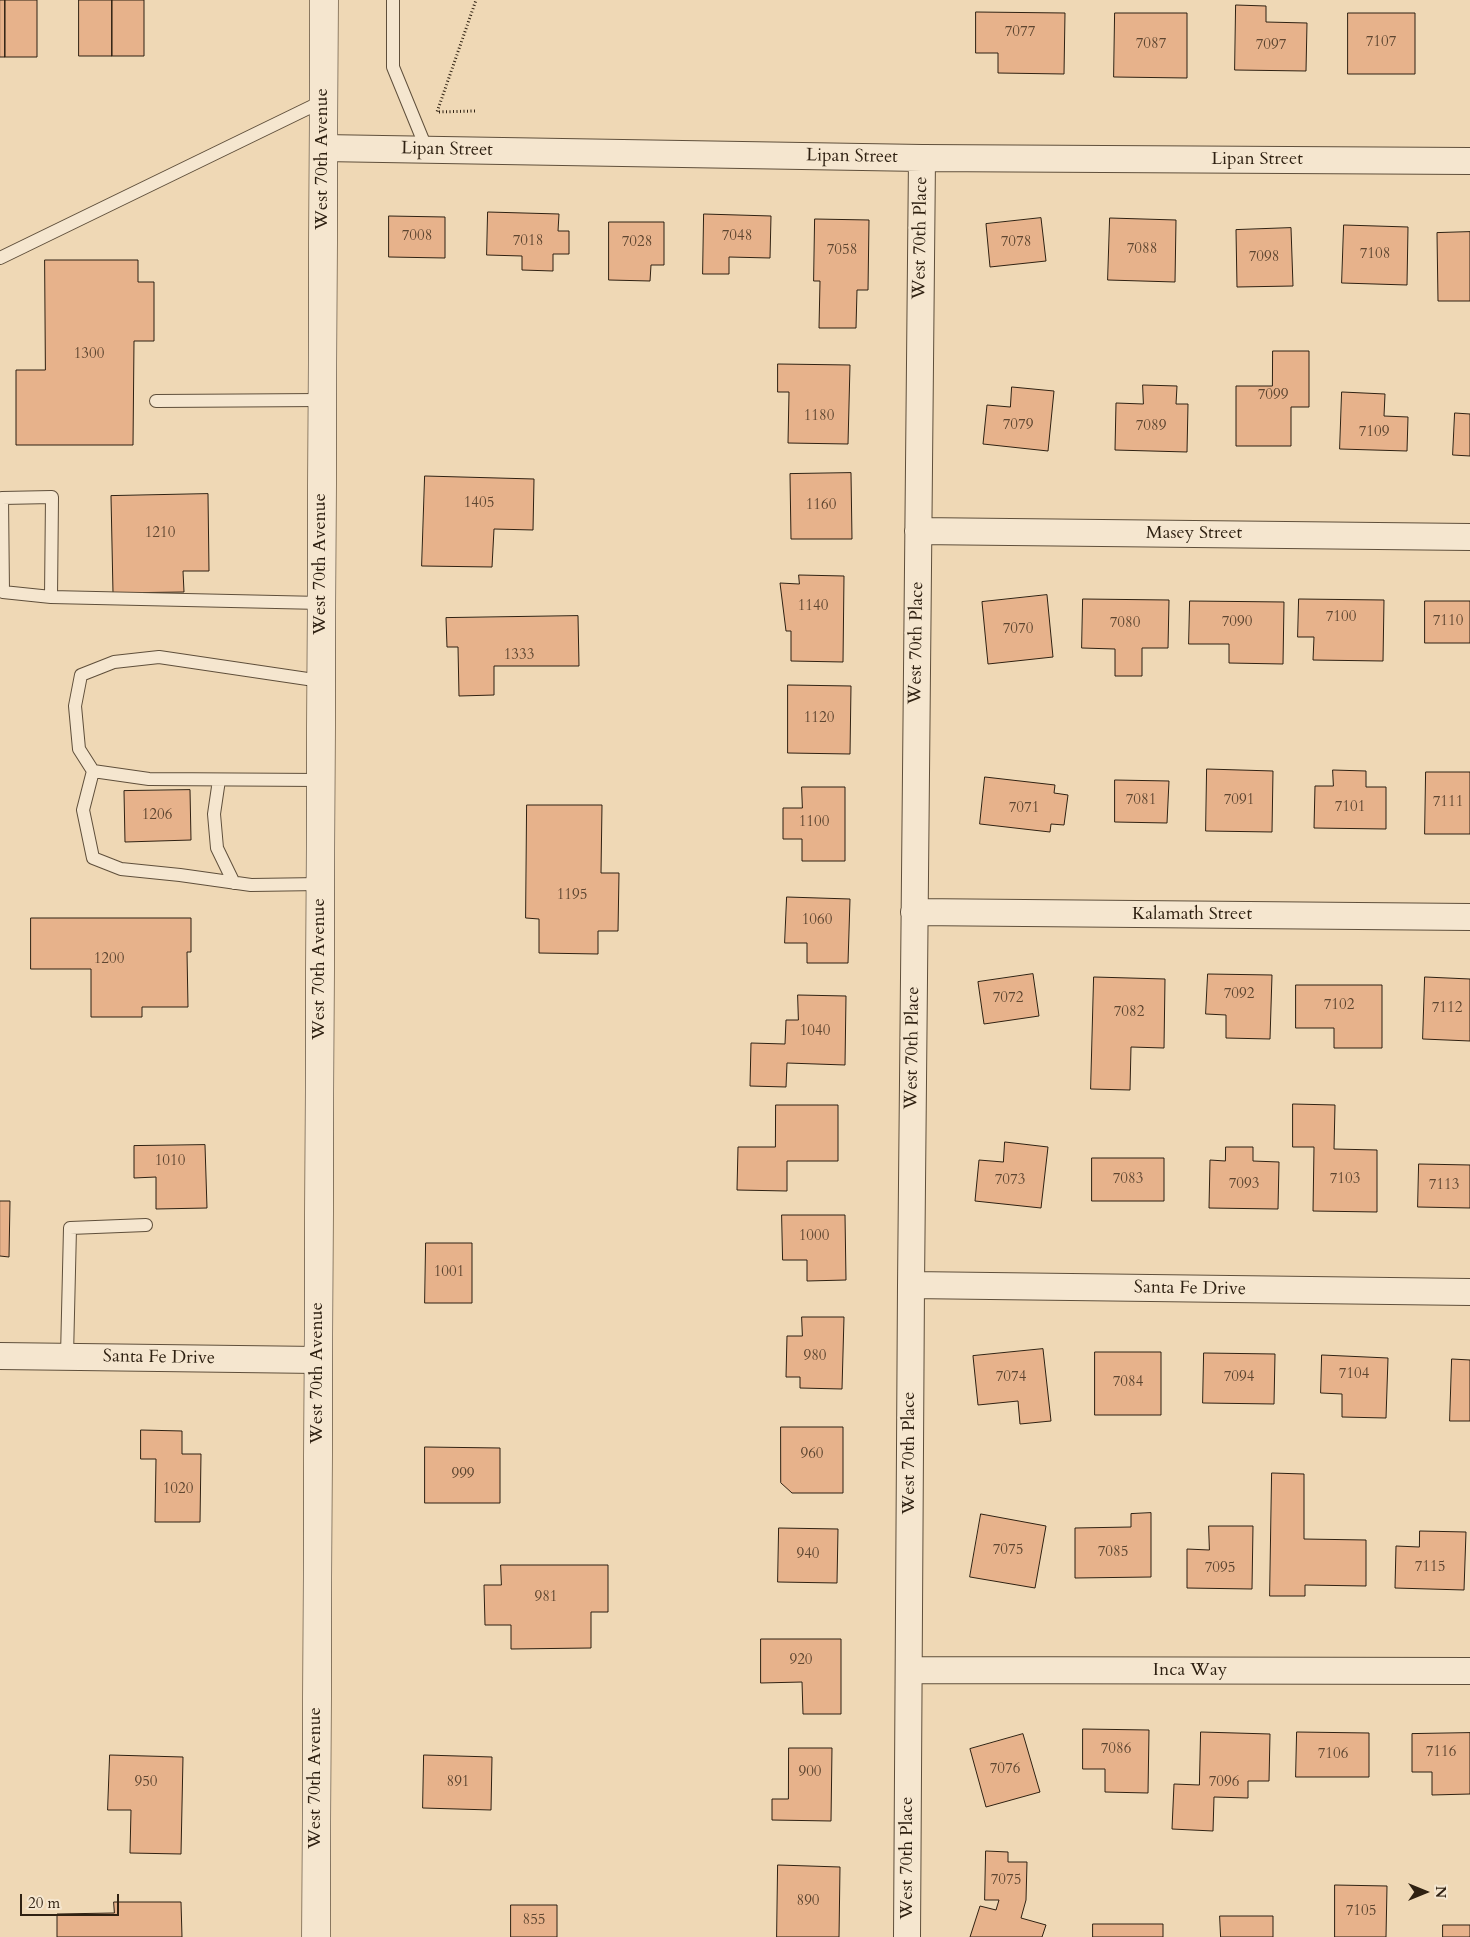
<!DOCTYPE html>
<html>
<head>
<meta charset="utf-8">
<style>
	body { margin:0 }
	#map { position:relative; width:1470px; height:1937px; overflow:hidden; background:#efd8b5; font-family:Cardo,serif }
	canvas { display:block }
	.north { position:absolute; left:1400px; top:1867px; width:50px; height:50px; -webkit-text-stroke:4px #f5e6cf; paint-order:stroke; rotate:90deg; font-size:14px; font-weight:700; line-height:20px; text-align:center; color:#2f2112 }
	.north::after { content:''; display:block; margin:auto; width:18px; height:22px; background:#2f2112; clip-path:polygon(50% 0,100% 100%,50% 72%,0 100%) }
	.scale { position:absolute; left:20px; top:1894px; width:99px; height:22px; box-sizing:border-box; border:2px solid #2f2112; border-top:0; padding-left:6px; font-size:15px; line-height:18px; white-space:nowrap; color:#2f2112; -webkit-text-stroke:4px #f5e6cf; paint-order:stroke }
</style>
</head>
<body>
<div id="map">
<canvas width="1470" height="1937"></canvas>
<div class="north">N</div>
<div class="scale">20 m</div>
</div>
<script>
const ctx = document.querySelector('canvas').getContext('2d');
ctx.lineJoin = 'round';
function fillPath(path, color) { ctx.fillStyle = color; ctx.fill(path, 'evenodd'); }
function stroke(path, color, width, dash) { ctx.strokeStyle = color; ctx.lineWidth = width; ctx.lineCap = dash ? 'butt' : 'round'; ctx.setLineDash(dash || []); ctx.stroke(path); }
function label(font, color, halo, rows, align = 'center') {
  ctx.font = font + ' Cardo,serif'; ctx.lineWidth = 4.5; ctx.setLineDash([]); ctx.textBaseline = 'middle'; ctx.strokeStyle = halo; ctx.fillStyle = color; for (const [text, x, y, turn = 0] of rows) {
    ctx.save(); ctx.translate(x, y); ctx.rotate((+turn || 0) * Math.PI / 180); ctx.textAlign = isNaN(turn) ? turn : align; if (halo) ctx.strokeText(text, 0, 0); ctx.fillText(text, 0, 0); ctx.restore();
  }
}
const building = new Path2D(`
	M0,0h5v57h-5z
	M5,0h32v57h-32z
	M79,0h33v56h-33z
	M112,0h32v56h-32z
	M1236,5l30,1v16l41,1 -1,48 -71,-1z
	M976,12l89,1 -1,61 -66,-1v-20h-22z
	M1115,13h72v65l-73,-1z
	M1348,13h67v61h-67z
	M488,212l71,2 -1,17h11v23h-16v17l-31,-1v-14l-35,-1z
	M704,214l67,2 -1,42 -41,-1v17h-26z
	M389,216l56,1v41l-56,-1z
	M1041,218l5,43 -56,6 -4,-43z
	M1110,218l66,2 -1,62 -67,-2z
	M815,219l54,1 -1,70h-11l-1,38h-37l1,-47h-6z
	M609,222h55v43h-13l-1,16 -41,-1z
	M1344,225l64,2 -1,58 -65,-2z
	M1291,228l2,58 -56,1 -1,-57z
	M1470,232v69h-32l-1,-68z
	M45,260h93v22h16v59h-20l-1,104h-117v-75h29z
	M1273,351h36v56h-18v39h-55v-60h36z
	M778,364l72,1 -2,79 -60,-1 1,-51h-11z
	M1143,385l34,1 -1,18h12l-1,48 -72,-2 1,-47 27,1z
	M1012,387l42,4 -6,60 -65,-7 4,-39 23,2z
	M1342,392l43,2 -1,22 24,1 -1,34 -67,-2z
	M1455,413l15,1v42l-17,-1z
	M851,473l1,66h-61l-1,-65z
	M425,476l109,3 -1,51 -39,-1 -2,38 -70,-1z
	M208,494l1,77h-26l1,21 -71,1 -2,-97z
	M799,575l45,1 -1,86 -52,-1v-30h-5l-6,-48 19,1z
	M1047,595l6,62 -65,7 -6,-62z
	M1083,599l86,1 -1,48h-26v28h-27v-27l-33,-1z
	M1299,599l85,1 -1,61 -70,-1 1,-23h-16z
	M1190,601l94,1 -1,62 -54,-1v-19h-40z
	M1425,601h45v42h-45z
	M578,616l1,50h-85v29l-35,1 -1,-49h-11l-1,-29z
	M788,685l63,1 -1,68 -62,-1z
	M1207,769l66,2 -1,61 -66,-1z
	M1333,770l33,1v16h20v42l-72,-1 1,-42h18z
	M1426,772h44v62h-45z
	M985,777l70,8 -1,8 14,2 -4,30 -13,-1 -1,8 -70,-8z
	M1115,780l54,1 -2,42 -52,-1z
	M802,787h43v74h-43v-22h-19v-31h19z
	M190,790l1,50 -66,2 -1,-51z
	M527,805h75l-1,68h18l-1,58h-20v23l-59,-1v-34l-13,-1z
	M787,897l63,2 -2,64h-41v-20h-22z
	M31,918h160v34h-4l1,55h-46v10h-51v-48h-60z
	M1033,974l6,42 -55,8 -6,-42z
	M1208,974l64,1 -2,64 -44,-1v-23l-20,-1z
	M1094,977l71,2 -1,69 -33,-1 -1,43 -39,-1z
	M1425,977l45,2v62l-47,-2z
	M1296,985h86v63h-48v-20h-38z
	M798,995l48,1 -1,69 -58,-2 -1,24 -36,-1 1,-43 34,1 1,-24h12z
	M1293,1104l42,1 -1,44 43,1v62l-64,-1 1,-64h-21z
	M776,1105h62v56h-51v30l-50,-1 1,-43h37z
	M1005,1142l43,5 -7,61 -66,-7 4,-41 24,2z
	M205,1145l2,63 -51,1v-32l-22,1v-32z
	M1226,1147h27v14l26,1 -1,47 -69,-1 1,-48 15,1z
	M1092,1158h72v43h-72z
	M1419,1164l51,1v43l-52,-1z
	M0,1201h10l-1,56 -9,-1z
	M782,1215h63l1,65 -39,1v-21h-24z
	M426,1243h46v60h-47z
	M802,1317h42l-2,72 -42,-1v-11h-14l1,-41h15z
	M1043,1349l8,72 -31,3 -2,-23 -40,4 -5,-49z
	M1095,1352h66v63h-66z
	M1204,1353l71,1 -1,50 -71,-1z
	M1322,1355l66,3 -2,60 -44,-1v-23l-21,-1z
	M1452,1359l18,1v61h-20z
	M781,1427h62v66h-51l-11,-10z
	M141,1430l41,1v23h19l-1,68h-45l1,-63h-15z
	M425,1447l75,1v55h-75z
	M1272,1473l32,1v65l62,1v46l-61,-1v11h-35z
	M1151,1513v64l-76,1v-50l56,-1v-13z
	M981,1514l65,12 -11,62 -65,-11z
	M1209,1526h44l-1,63 -65,-1v-39l22,1z
	M779,1528l59,1 -1,54 -59,-1z
	M1420,1531l46,1 -2,58 -69,-2 1,-42 23,1z
	M501,1565h107v47h-17v36l-80,1v-24h-26l-1,-40h17z
	M761,1639h80v75h-38l-1,-32 -41,1z
	M1083,1729l66,1 -1,63 -43,-1v-23h-22z
	M1201,1732l69,2 -1,47h-21v17l-34,-1 -1,34 -41,-2 2,-45 25,1z
	M1297,1732l72,1v44h-73z
	M1470,1733v61l-38,1v-23h-20v-38z
	M1023,1734l17,58 -54,15 -16,-58z
	M789,1748h43l-1,73 -59,-1v-21h16z
	M110,1755l73,2 -2,97 -51,-1 1,-43h-23z
	M424,1755l68,2 -1,53 -68,-2z
	M986,1851l22,1v10h19l-1,38 -5,18 25,7 -4,12h-72l10,-31 16,4 3,-10h-14z
	M778,1865l62,2 -1,70h-62z
	M1335,1885l52,1 -1,51h-51z
	M114,1902h67l1,35h-125v-23l57,-1z
	M511,1905h46v32h-46z
	M1220,1916h53v21h-52z
	M1093,1924h70v13h-70z
	M1443,1925h27v12h-27z`);
const path = new Path2D(`
	M475,111l-38,1 39,-112`);
const lane = new Path2D(`
	M393,0v67l34,83
	M0,258l323,-157
	M156,401l166,-1
	M51,597l-48,-5 -1,-94 50,-1 -1,100 270,6
	M93,771l-10,39 10,48 28,11 59,6 71,10 69,-1
	M219,780l-5,34 3,34 17,35
	M321,780l-172,-1 -56,-8 -14,-22 -4,-43 6,-31 33,-13 45,-5 162,24
	M67,1356l3,-128 76,-3`);
const street = new Path2D(`
	M323,148l599,10 548,3
	M918,531l552,6
	M914,912l556,5
	M911,1285l559,7
	M0,1356l318,4
	M909,1670l561,1
	M907,1937l4,-652 11,-1127`);
const secondary = new Path2D(`
	M316,1937l8,-1937`);
const numberNames = [
	["7077",1020,33],
	["7107",1381,43],
	["7087",1151,45],
	["7097",1271,46],
	["7008",417,237],
	["7048",737,237],
	["7018",528,242],
	["7028",637,243],
	["7078",1016,243],
	["7088",1142,250],
	["7058",842,251],
	["7108",1375,255],
	["7098",1264,258],
	["1300",89,355],
	["7099",1273,396],
	["1180",819,417],
	["7079",1018,426],
	["7089",1151,427],
	["7109",1374,433],
	["1405",479,504],
	["1160",821,506],
	["1210",160,534],
	["1140",813,607],
	["7100",1341,618],
	["7110",1448,622],
	["7090",1237,623],
	["7080",1125,624],
	["7070",1018,630],
	["1333",519,656],
	["1120",819,719],
	["7081",1141,801],
	["7091",1239,801],
	["7111",1448,803],
	["7101",1350,808],
	["7071",1024,809],
	["1206",157,816],
	["1100",814,823],
	["1195",572,896],
	["1060",817,921],
	["1200",109,960],
	["7092",1239,995],
	["7072",1008,999],
	["7102",1339,1006],
	["7112",1447,1009],
	["7082",1129,1013],
	["1040",815,1032],
	["1010",170,1162],
	["7083",1128,1180],
	["7103",1345,1180],
	["7073",1010,1181],
	["7093",1244,1185],
	["7113",1444,1186],
	["1000",814,1237],
	["1001",449,1273],
	["980",815,1357],
	["7104",1354,1375],
	["7074",1011,1378],
	["7094",1239,1378],
	["7084",1128,1383],
	["960",812,1455],
	["999",463,1475],
	["1020",178,1490],
	["7075",1008,1551],
	["7085",1113,1553],
	["940",808,1555],
	["7115",1430,1568],
	["7095",1220,1569],
	["981",546,1598],
	["920",801,1661],
	["7086",1116,1750],
	["7116",1441,1753],
	["7106",1333,1755],
	["7076",1005,1770],
	["900",810,1773],
	["950",146,1783],
	["891",458,1783],
	["7096",1224,1783],
	["7075",1006,1881],
	["890",808,1902],
	["7105",1361,1912],
	["855",534,1921]
];
const streetNames = [
	["Lipan Street",447,150,1],
	["Lipan Street",852,157,1],
	["West 70th Avenue",323,159,-90],
	["Lipan Street",1257,160],
	["West 70th Place",921,238,-89],
	["Masey Street",1194,534],
	["West 70th Avenue",321,564,-90],
	["West 70th Place",917,643,-89],
	["Kalamath Street",1192,915],
	["West 70th Avenue",320,969,-90],
	["West 70th Place",913,1048,-89],
	["Santa Fe Drive",1190,1289,1],
	["Santa Fe Drive",159,1358,1],
	["West 70th Avenue",318,1373,-90],
	["West 70th Place",910,1453,-90],
	["Inca Way",1190,1671],
	["West 70th Avenue",316,1778,-90],
	["West 70th Place",908,1858,-90]
];
fillPath(building, '#e7b28b');
stroke(building, '#2f2112', 1);
stroke(lane, '#5f4f3b', 14);
stroke(street, '#5f4f3b', 28);
stroke(secondary, '#2f2112', 29);
stroke(path, '#2f2112', 3, [1, 2.5]);
stroke(lane, '#f5e6cf', 12);
stroke(street, '#f5e6cf', 26);
stroke(secondary, '#f5e6cf', 28);
label('15px', '#5d4530', null, numberNames);
label('18px', '#2f2112', '#f5e6cf', streetNames);
</script>
</body>
</html>
